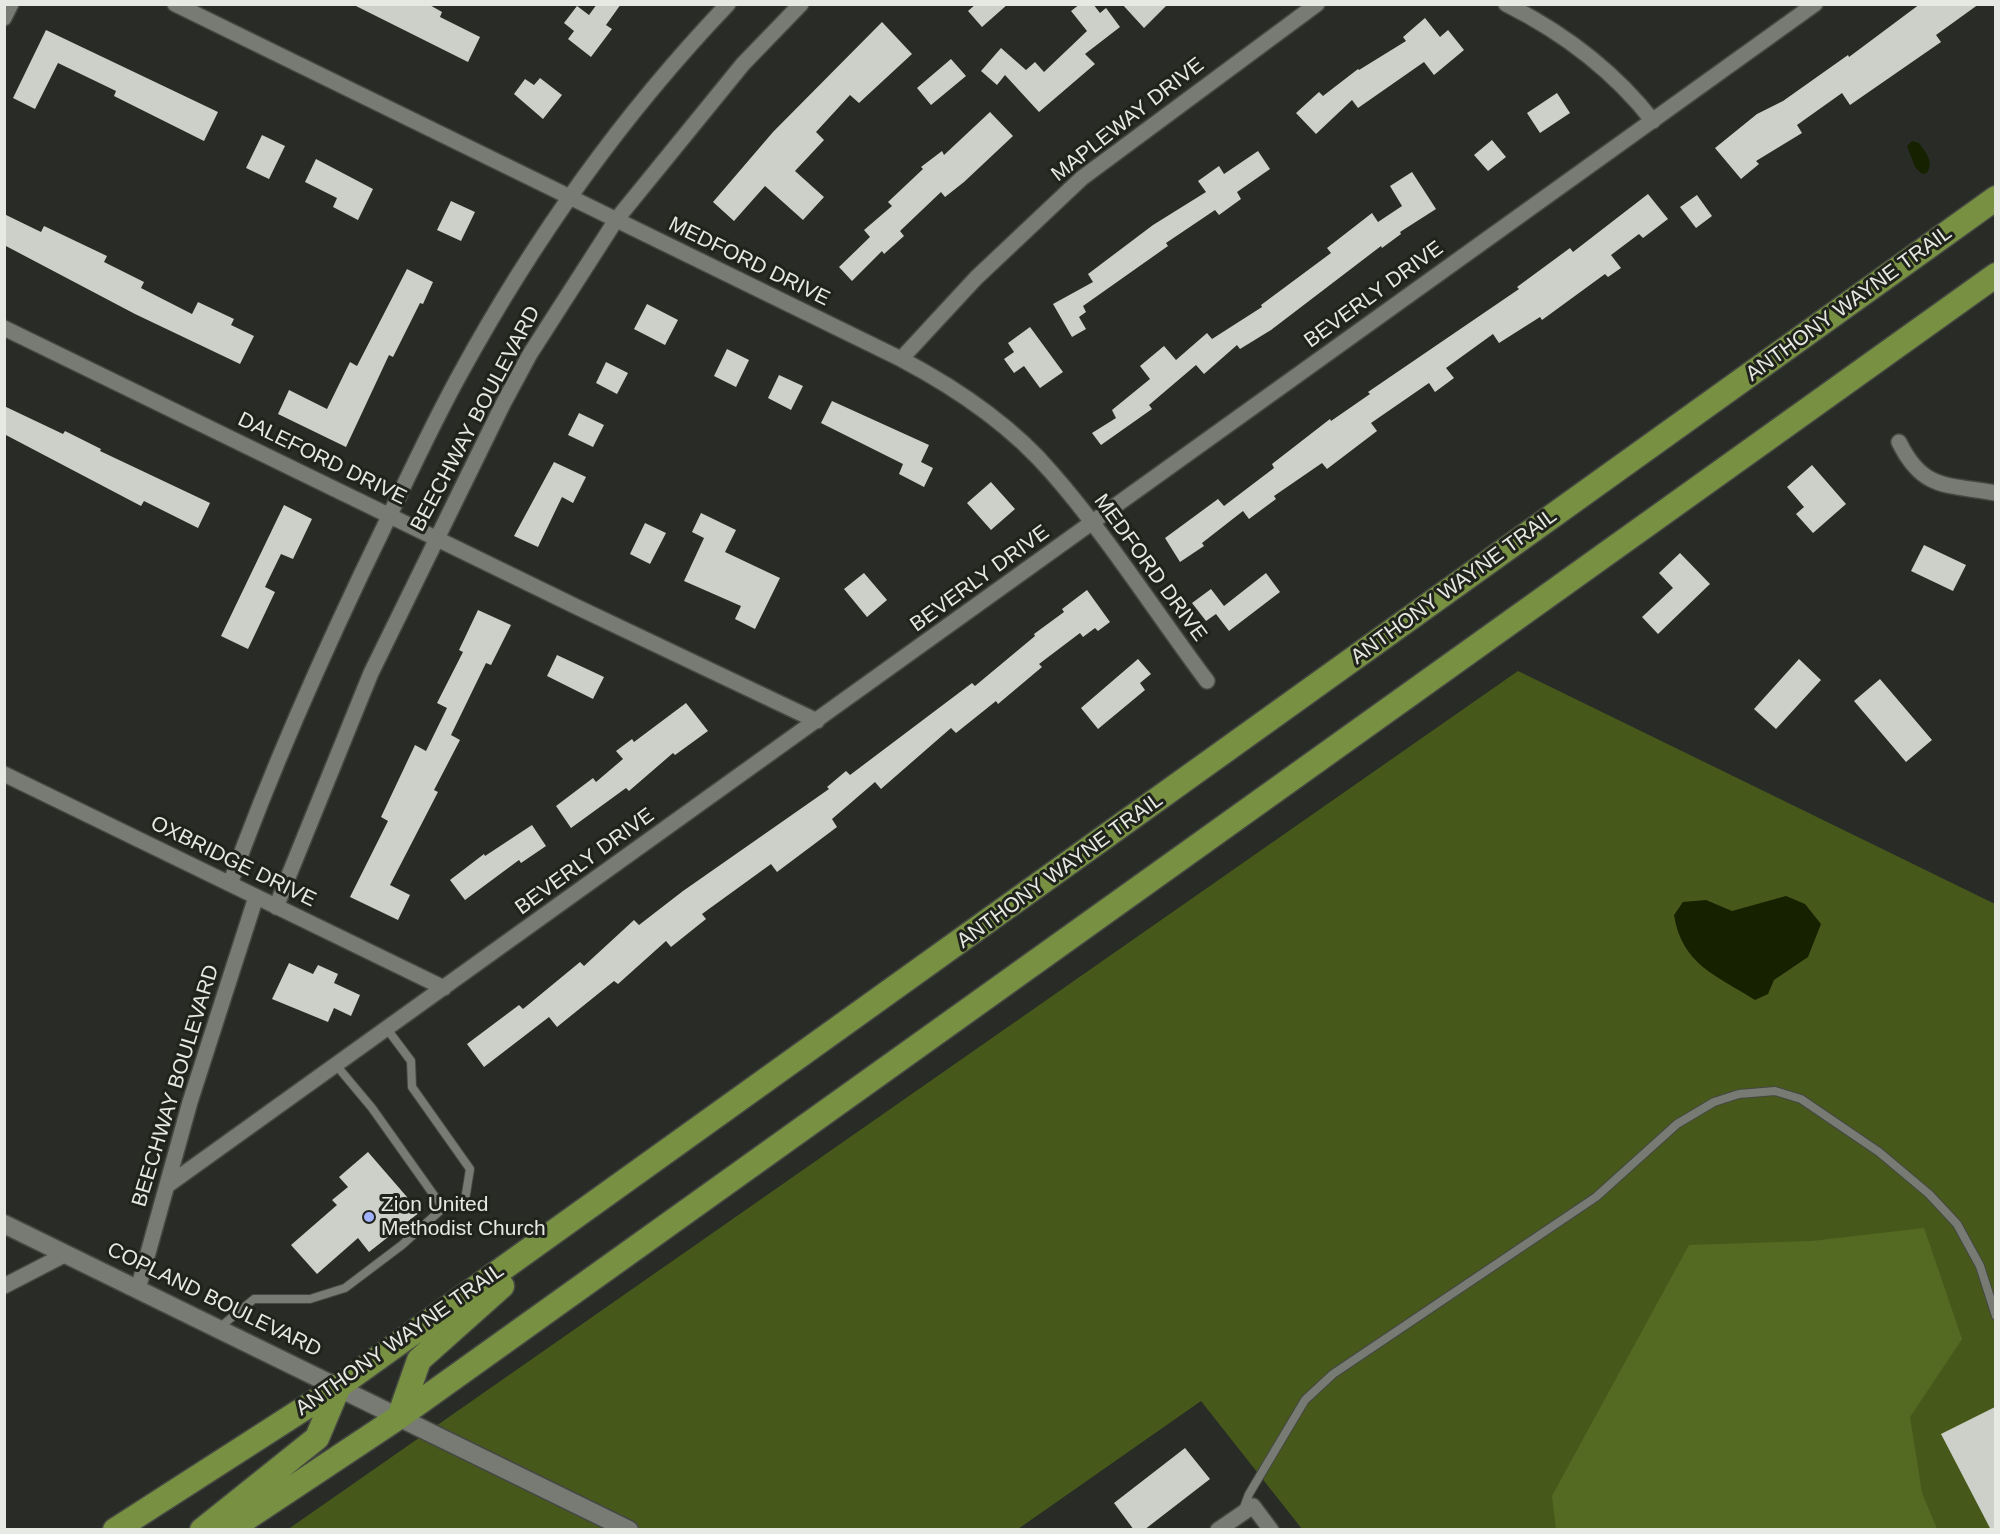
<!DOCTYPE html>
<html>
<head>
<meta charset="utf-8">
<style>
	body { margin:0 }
	#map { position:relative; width:2000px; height:1534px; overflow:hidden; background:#292c26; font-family:Helvetica,sans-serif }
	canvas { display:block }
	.frame { position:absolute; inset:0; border:6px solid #e6e8e4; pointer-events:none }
</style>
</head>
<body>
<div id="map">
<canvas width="2000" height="1534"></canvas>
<div class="frame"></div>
</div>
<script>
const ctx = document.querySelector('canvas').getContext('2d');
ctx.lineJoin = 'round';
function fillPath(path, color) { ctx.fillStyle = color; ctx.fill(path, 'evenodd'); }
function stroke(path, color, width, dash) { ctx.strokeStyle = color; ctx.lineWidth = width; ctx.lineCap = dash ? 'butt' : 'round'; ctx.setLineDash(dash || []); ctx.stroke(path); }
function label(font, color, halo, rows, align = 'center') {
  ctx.font = font + ' Helvetica,sans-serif'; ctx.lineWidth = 6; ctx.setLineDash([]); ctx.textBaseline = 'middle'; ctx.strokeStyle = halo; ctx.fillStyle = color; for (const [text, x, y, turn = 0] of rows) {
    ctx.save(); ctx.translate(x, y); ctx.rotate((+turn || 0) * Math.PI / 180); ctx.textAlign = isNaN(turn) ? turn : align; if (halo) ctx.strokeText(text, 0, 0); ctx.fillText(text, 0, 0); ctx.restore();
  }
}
const green = new Path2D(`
	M1518,671l477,233v625h-693l-101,-128 -183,128 -731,1z`);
const forest = new Path2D(`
	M1924,1228l38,111 -52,78 12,76 15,36h-381l-4,-33 137,-251 123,-4z`);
const water = new Path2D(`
	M1912,141l7,2c7,10 15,18 8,30l-5,1 -7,-7 -8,-21z
	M1786,896l19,8 16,20 -13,33 -34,23 -6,14 -13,6c-39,-25 -73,-35 -81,-85l9,-13 23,-2 26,11z`);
const building = new Path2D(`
	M352,4h76l14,8 -2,5 40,20 -12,25z
	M597,4h24l-15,21 6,4 -21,28 -23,-18 6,-8 -10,-8 13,-17 12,9z
	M976,4h32l-26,23 -14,-16z
	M1080,4h13l7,9 6,-5 14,19 -35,27 10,10 -56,48 -34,-37 -8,10 -16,-14 20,-23 25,22 9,-8 9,10 43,-41 -16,-20z
	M1122,4h46l-24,24z
	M1920,4h59l-43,31 5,7 -91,63 -8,-12 -45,32 5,8 -46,28 3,3 -18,15 -26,-31 42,-34 26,-13 65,-46 1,2z
	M1425,18l15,19 8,-7 16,20 -30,25 -10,-13 -66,46 -6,-8 -36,34 -20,-21 23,-21 4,4 35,-27 1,1 47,-29 -3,-4z
	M882,22l30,32 -53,49 -9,-8 -34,37 8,8 -29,31 29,26 -21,23 -38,-34 -31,35 -21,-19 60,-70z
	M46,30l172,82 -14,29 -90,-45 2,-5 -58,-28 -23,46 -22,-11z
	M951,59l15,17 -35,29 -14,-17z
	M540,78l22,17 -19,24 -29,-25 11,-15 9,6z
	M1557,93l13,20 -30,20 -13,-20z
	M990,112l23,24 -49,46 -19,15 -4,-5 -41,39 4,5 -20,18 -2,-3 -30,30 -13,-14 31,-30 -6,-7 28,-24 -4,-4 35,-33 -2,-2 21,-16 2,4z
	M262,135l23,11 -16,33 -23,-11z
	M1492,140l14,17 -18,14 -14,-16z
	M1258,151l12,18 -33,23 4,7 -22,16 -4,-5 -49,33 2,3 -85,60 3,6 -7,5 7,12 -14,8 -19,-33 40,-22 -5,-8 65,-49 53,-33 -8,-11 21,-15 5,8z
	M316,159l57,30 -15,31 -25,-13 4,-9 -32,-16z
	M1412,172l24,37 -36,23 1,2 -19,14 -1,-2 -110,84 -31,19 -3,-4 -33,29 -8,-9 -47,40 3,4 -51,36 -9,-12 24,-15 -4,-8 38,-31 -10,-13 24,-20 12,14 31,-27 5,6 50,-32 -1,-2 70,-52 -4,-5 45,-35 6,9 24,-16 -12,-20z
	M1648,194l20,25 -25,19 -4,-4 -28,21 10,13 -13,9 -3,-3 -63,46 -2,-3 -41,26 -6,-9 -47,34 8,10 -19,14 -6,-9 -58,40 6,8 -50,38 -5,-6 -48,33 2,3 -27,20 -6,-8 -41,32 2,3 -24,16 -15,-24 53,-39 6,7 50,-38 -2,-4 58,-45 1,2 39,-27 -2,-2 151,-103 -2,-2 53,-39 3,4z
	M1697,195l15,21 -16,12 -16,-21z
	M451,201l24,11 -14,29 -24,-11z
	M4,214l37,18 3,-6 63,30 -3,6 40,20 -3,6 51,26 6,-12 36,17 -3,6 23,11 -14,28 -105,-50 -131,-69z
	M407,269l26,13 -10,22 -3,-1 -27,54 -4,-2 -43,92 -68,-33 11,-24 38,19 23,-47 7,4z
	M647,304l31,16 -13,25 -31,-16z
	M1030,327l33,45 -23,16 -16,-22 -10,7 -10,-14 10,-7 -6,-9z
	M727,349l22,11 -13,27 -22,-11z
	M606,362l22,11 -11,21 -21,-11z
	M779,375l24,11 -12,24 -23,-12z
	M832,401l97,44 -8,17 12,6 -9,19 -25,-13 4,-10 -82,-41z
	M4,406l59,28 2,-3 36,18 -1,2 110,52 -12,25 -54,-27 -3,5 -137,-72z
	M579,413l25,12 -11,22 -25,-12z
	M554,462l32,15 -13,26 -11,-6 -24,50 -24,-11z
	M1812,465l34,39 -33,29 -17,-19 8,-7 -17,-20z
	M991,482l24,27 -24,21 -24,-27z
	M284,505l28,14 -19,40 -12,-5 -16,33 10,5 -27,57 -27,-13z
	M701,513l35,17 -11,22 55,26 -25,51 -20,-10 6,-13 -57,-25 20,-43 -12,-6z
	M645,523l21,10 -16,31 -20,-10z
	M1924,545l42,20 -13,26 -42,-20z
	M1680,553l30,31 -52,50 -16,-17 31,-29 -14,-15z
	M864,573l23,27 -20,17 -23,-28z
	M1266,573l14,19 -51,39 -13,-17 -10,7 -14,-18 19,-14 13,17z
	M1087,590l23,32 -12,9 -3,-3 -12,9 -3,-4 -41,31 3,3 -44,37 -2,-3 -40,32 -5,-5 -70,61 -6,-7 -43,37 5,8 -60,45 -6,-8 -69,50 4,5 -35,28 -5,-6 -48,43 -4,-3 -57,46 -8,-10 -65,50 -17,-23 52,-39 4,4 57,-47 4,4 50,-46 5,5 44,-34 146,-102 -2,-2 19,-16 4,4 122,-92 3,3 60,-50 -1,-2 30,-22 -2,-3z
	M478,610l33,15 -20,40 -5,-2 -35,72 9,5 -26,50 4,2 -48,93 20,10 -12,25 -48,-23 38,-76 -7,-4 34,-72 11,6 21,-43 -10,-5 26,-51 -4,-2z
	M557,655l47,22 -11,22 -46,-23z
	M1138,659l13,15 -11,9 5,7 -47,39 -17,-21z
	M1799,659l22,21 -45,49 -22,-20z
	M1880,679l52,61 -26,22 -52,-61z
	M686,703l22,28 -33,24 -2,-2 -44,38 -3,-3 -55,40 -15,-22 37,-28 3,4 27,-23 -7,-8 16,-12 2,3z
	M532,825l14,21 -25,17 -2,-3 -54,40 -15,-20 34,-26 1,2z
	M289,963l24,11 5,-9 20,9 -4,9 26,12 -9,21 -17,-8 -6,14 -56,-23z
	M368,1152l52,60 -51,40 -11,-14 -41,36 -26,-29 46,-40 -5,-5 16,-13 -9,-10z
	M1995,1407v123h-4l-50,-96z
	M1185,1448l25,31 -66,51h-10l-20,-27z`);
const service = new Path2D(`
	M336,1065l36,43 71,100 22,-8 5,-31 -58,-82 -1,-26 -24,-32
	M219,1328l35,-29h56l35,-11 57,-43 41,-37
	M1243,1510l6,-16 56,-94 28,-26 263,-177 81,-73 37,-22 25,-8 36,-3 26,8 78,53 50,42 28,30 23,42 16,50`);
const minor = new Path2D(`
	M175,4l726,355c55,29 110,66 151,114 56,64 104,140 155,208
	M1506,4c58,29 107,66 147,117
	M4,18l7,-14
	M4,328l575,280 238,113
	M901,359l75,-81 106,-100 235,-174
	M1899,442c24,49 48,42 97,51
	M4,774l440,214
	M230,884c44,-122 97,-240 154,-357 24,-50 48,-102 75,-151 73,-134 163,-261 269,-372
	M276,907l95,-234 132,-269 27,-50 86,-134 127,-156 58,-60
	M168,1185l1647,-1181
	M4,1286l62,-32
	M138,1289l52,-187 66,-205
	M1218,1530l35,-24 18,24`);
const tertiary = new Path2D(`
	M4,1224l625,306`);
const trunk = new Path2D(`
	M399,1417l20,-57 83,-74
	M115,1530l224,-144 1657,-1188
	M202,1530l115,-92 22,-52
	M229,1530l170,-113 1597,-1142`);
const markers = [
	[369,1217,6,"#a3b2fd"]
];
const streetNames = [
	["MAPLEWAY DRIVE",1128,120,-38],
	["MEDFORD DRIVE",749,262,26],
	["BEVERLY DRIVE",1374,295,-36],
	["ANTHONY WAYNE TRAIL",1849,304,-36],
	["BEECHWAY BOULEVARD",476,419,-62],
	["DALEFORD DRIVE",322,459,26],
	["MEDFORD DRIVE",1150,568,54],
	["BEVERLY DRIVE",980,579,-36],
	["ANTHONY WAYNE TRAIL",1454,587,-36],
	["OXBRIDGE DRIVE",233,862,26],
	["BEVERLY DRIVE",585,862,-36],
	["ANTHONY WAYNE TRAIL",1060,871,-36],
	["BEECHWAY BOULEVARD",176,1086,-73],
	["COPLAND BOULEVARD",214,1300,26],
	["ANTHONY WAYNE TRAIL",400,1340,-35]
];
const poiNames = [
	["Zion United",381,1205],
	["Methodist Church",381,1229]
];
fillPath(green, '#46591b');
fillPath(forest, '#546a23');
fillPath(water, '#162100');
fillPath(building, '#cdd0c8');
stroke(service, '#454742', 10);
stroke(minor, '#454742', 18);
stroke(tertiary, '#454742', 21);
stroke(trunk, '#454742', 27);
stroke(service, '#787b74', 8);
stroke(minor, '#787b74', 15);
stroke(tertiary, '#787b74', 18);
stroke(trunk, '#779041', 24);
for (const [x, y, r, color] of markers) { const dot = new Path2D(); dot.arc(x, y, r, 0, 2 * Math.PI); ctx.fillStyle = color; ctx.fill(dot); stroke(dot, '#20221c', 2); }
label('21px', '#e6e8e4', '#20221c', streetNames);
label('21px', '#e6e8e4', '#20221c', poiNames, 'left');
</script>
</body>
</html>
